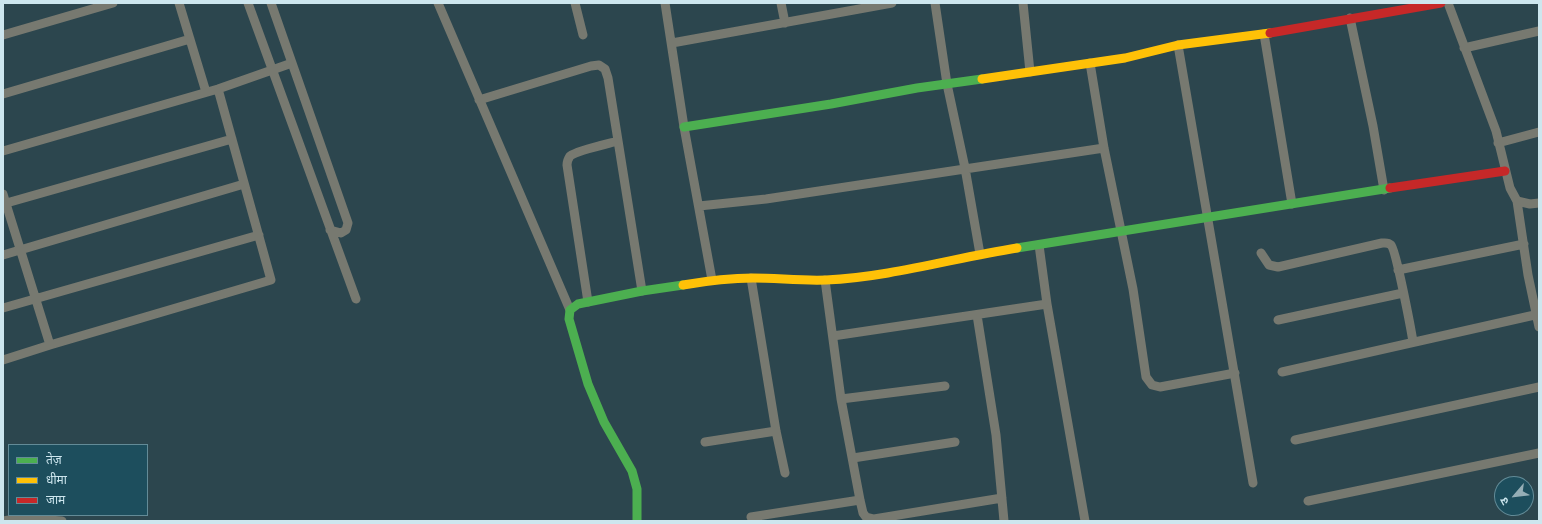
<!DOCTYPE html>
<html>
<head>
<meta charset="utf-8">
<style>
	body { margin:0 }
	#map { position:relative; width:1542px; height:524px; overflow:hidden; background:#2c464e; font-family:Lato,"Noto Sans Devanagari",sans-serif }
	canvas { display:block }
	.frame { position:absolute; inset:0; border:4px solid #cde6ee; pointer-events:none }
	.legend { position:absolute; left:8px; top:444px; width:140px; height:72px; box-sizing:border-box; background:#1d4e5d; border:1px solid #638b97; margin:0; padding:5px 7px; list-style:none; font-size:12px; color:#cde6ee }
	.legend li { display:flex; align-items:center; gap:8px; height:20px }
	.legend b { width:20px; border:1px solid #638b97 }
	.north { position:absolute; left:1494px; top:476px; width:40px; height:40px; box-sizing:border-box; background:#1d4e5d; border:1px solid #638b97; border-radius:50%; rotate:242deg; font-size:11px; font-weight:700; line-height:16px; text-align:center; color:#cde6ee }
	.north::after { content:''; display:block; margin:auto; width:14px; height:18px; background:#95aeb6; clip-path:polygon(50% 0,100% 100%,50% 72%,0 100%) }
</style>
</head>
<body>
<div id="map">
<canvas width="1542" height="524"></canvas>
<div class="frame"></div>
<ul class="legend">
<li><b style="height:5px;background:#4caf50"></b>तेज़</li>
<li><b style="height:5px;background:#ffc107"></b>धीमा</li>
<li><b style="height:5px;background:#c62828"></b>जाम</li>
</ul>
<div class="north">उ</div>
</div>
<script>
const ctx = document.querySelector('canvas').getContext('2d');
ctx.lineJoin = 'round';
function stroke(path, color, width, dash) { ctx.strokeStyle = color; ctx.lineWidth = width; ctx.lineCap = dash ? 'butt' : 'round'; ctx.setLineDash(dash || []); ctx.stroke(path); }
const street = new Path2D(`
	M179,3l27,89
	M248,3l108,296
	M271,3l77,220 -2,7 -5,3 -11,-3
	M438,3l132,307
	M575,3l8,32
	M665,3l19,124 28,153
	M781,3l4,20
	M935,3l12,81 18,84 15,86
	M1023,3l7,69
	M1448,3l48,128 14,57 7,13 13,3 9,-1
	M1350,18l23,108 11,64
	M1264,34l28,170
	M3,35l110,-32
	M672,43l220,-40
	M1178,45l75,438
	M1464,48l75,-17
	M1090,63l14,85 29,141 13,88 6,8 8,2 75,-14
	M3,94l187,-55
	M479,100l112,-34 8,-1 6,4 3,9 34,213
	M1498,143l41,-11
	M3,151l215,-62 74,-26
	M3,194l47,151 221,-65 -53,-191
	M1517,201l11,74 11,52
	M3,204l229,-65
	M699,206l67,-7 338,-51
	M1261,253l8,12 9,2 104,-24c3,0 6,-1 9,2 5,5 20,84 22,97
	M3,255l241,-71
	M1398,270l126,-26
	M751,278l25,153 9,42
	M825,280l16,119 19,101 3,13 3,4 8,2 128,-21
	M588,302l-21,-137c0,-4 1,-6 3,-9 8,-6 37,-12 48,-15
	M1047,304l38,217
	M3,308l256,-73
	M977,315l19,120 8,86
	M1278,320l125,-27
	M833,336l214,-32 -8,-59
	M3,360l47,-15
	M1282,372l257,-58
	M841,399l104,-13
	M1295,440l244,-53
	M705,442l71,-11
	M853,458l102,-16
	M1308,501l231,-48
	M751,517l109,-17
	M3,521l18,-3 41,3`);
const fast = new Path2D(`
	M684,127l147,-23 86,-16 65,-9
	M1017,248l373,-60
	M637,521v-32l-5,-18 -28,-49 -16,-38 -19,-65 1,-9 8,-6 64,-13 41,-6`);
const slow = new Path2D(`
	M982,79l143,-21 53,-13 92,-12
	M683,285c23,-4 46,-7 70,-7 24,0 48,3 73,2 64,-3 128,-22 191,-32`);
const jam = new Path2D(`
	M1270,33l171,-30
	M1390,188l115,-17`);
stroke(street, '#777970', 9);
stroke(fast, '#4caf50', 9);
stroke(slow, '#ffc107', 9);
stroke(jam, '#c62828', 9);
</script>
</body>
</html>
